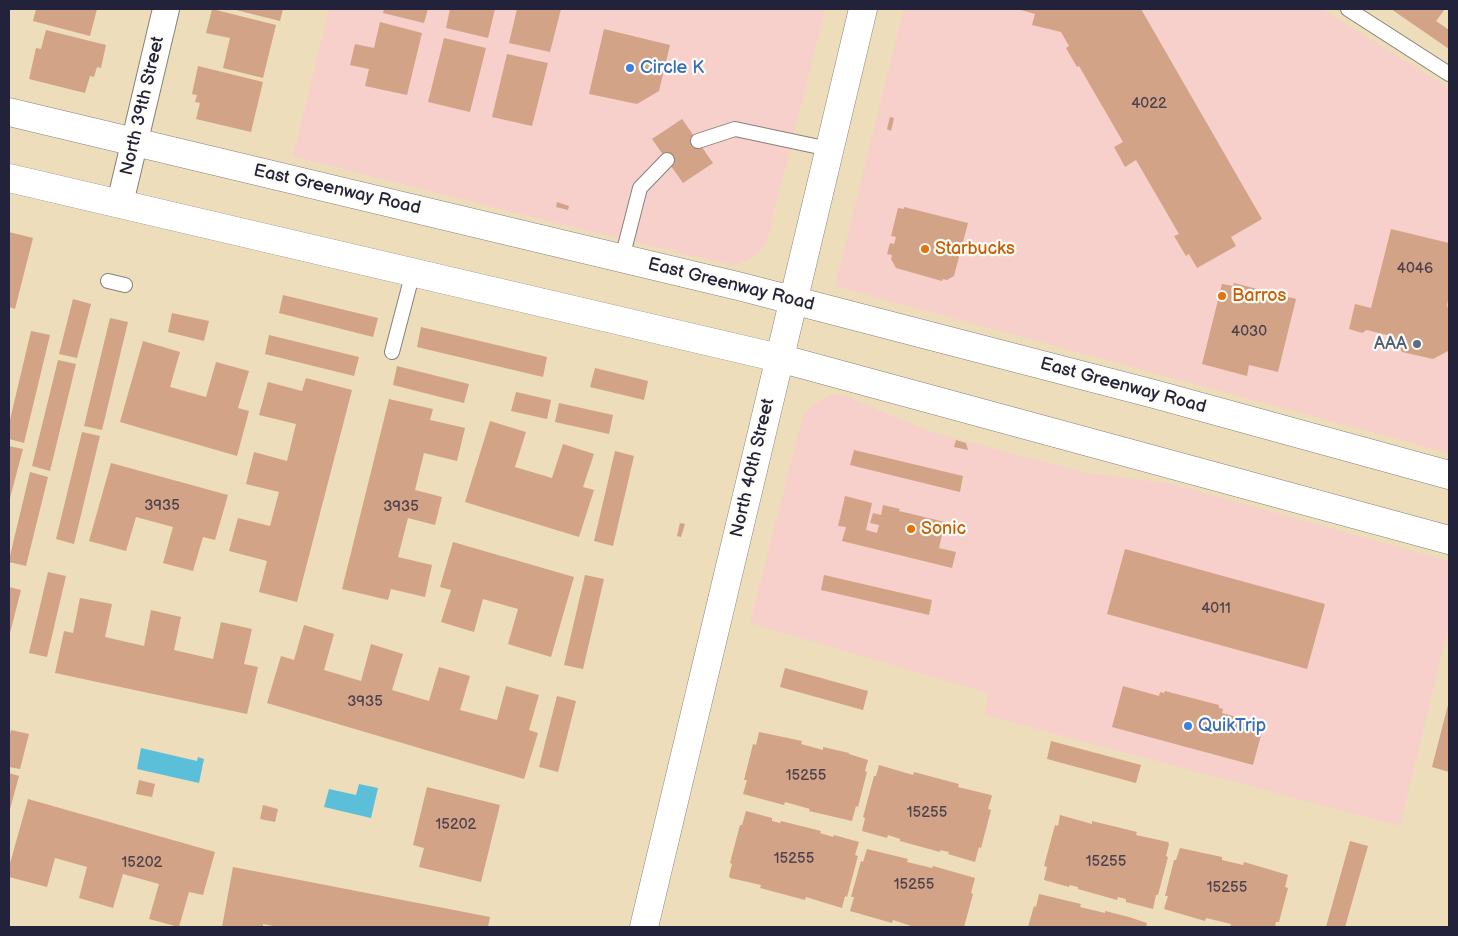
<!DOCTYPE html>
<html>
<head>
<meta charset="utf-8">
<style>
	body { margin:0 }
	#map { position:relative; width:1458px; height:936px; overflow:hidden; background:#edddba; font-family:"Balsamiq Sans",sans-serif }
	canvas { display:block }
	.frame { position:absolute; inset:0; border:10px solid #22223b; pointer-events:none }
</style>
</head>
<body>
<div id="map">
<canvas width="1458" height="936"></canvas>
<div class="frame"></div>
</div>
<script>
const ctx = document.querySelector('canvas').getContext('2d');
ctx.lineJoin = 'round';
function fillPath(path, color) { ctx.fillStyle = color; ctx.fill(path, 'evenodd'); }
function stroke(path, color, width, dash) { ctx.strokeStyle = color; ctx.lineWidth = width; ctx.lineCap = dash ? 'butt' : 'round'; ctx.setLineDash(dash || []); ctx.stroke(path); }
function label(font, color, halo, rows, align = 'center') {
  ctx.font = font + ' "Balsamiq Sans",sans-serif'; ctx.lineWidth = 4.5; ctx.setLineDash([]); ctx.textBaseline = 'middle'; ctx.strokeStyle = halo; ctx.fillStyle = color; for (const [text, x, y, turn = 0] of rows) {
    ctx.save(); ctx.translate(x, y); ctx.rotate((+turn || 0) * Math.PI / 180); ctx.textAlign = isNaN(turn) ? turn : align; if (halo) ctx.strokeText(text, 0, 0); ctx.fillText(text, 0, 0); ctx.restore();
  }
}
const built = new Path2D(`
	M329,9h496l-59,235 -14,14 -19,7 -186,-44 -254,-65z
	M904,9h421v2l124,77v365l-614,-167z
	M831,395h12l88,37 155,41 86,11 277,77v63l-49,202 -415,-111 3,-22 -238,-70 53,-207 8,-10z`);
const water = new Path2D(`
	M141,748l56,13 1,-4 6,2 -5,24 -62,-14z
	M359,784l19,4 -7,30 -47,-11 5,-18 27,6z`);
const building = new Path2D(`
	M36,9h61l-7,27 -57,-15z
	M212,9l64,16 -13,53 -40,-10 7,-30 -24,-5z
	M232,9h51l-3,12z
	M384,9h44l-4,14 -41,-10z
	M450,9h45l-7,29 -42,-10z
	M517,9h44l-11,43 -41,-9z
	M1017,9h124l121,210 -31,18 5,9 -39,22 -8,-14 -3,2 -12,-20 5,-2 -43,-74 -11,7 -11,-20 9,-5 -44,-76 -2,1 -11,-19 3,-2 -8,-14 -29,-7 3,-11z
	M1391,9h54l-9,12 13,9v19z
	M380,22l42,11 -15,62 -42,-9 4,-17 -19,-4 5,-21 19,4z
	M604,29l66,16 -11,46 -22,13 -48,-10z
	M46,30l60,15 -5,23 -4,-1 -3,10 -4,-1 -5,17 -56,-14 7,-31 5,1z
	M444,38l42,10 -16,64 -42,-10z
	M507,54l41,9 -16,63 -40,-9z
	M198,66l65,16 -12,50 -55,-13 4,-16 -5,-1 2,-7 -5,-1z
	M890,117l4,1 -3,13 -4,-2z
	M682,119l31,44 -30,20 -31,-44z
	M557,202l12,4 -1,4 -12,-3z
	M904,207l64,16 -14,53 -7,4 -4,-1 -1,2 -46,-13 -5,-9 1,-4 -5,-1 3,-11 4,1 2,-7 -5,-1 7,-28 6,1z
	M1391,229l58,14v51l-2,12 2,4v37l-1,4 -15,8 -31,-7 -8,-15 -27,-7 -5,3 -13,-4 6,-25 16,4z
	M9,232l24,6 -18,71 -6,-2z
	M1234,283l62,16 -18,73 -29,-7 -2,11 -45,-12 20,-80 11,2z
	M283,295l95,23 -5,19 -94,-24z
	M73,299l18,5 -14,54 -18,-4z
	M172,313l37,8 -5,20 -36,-9z
	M110,318l18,4 -26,108 -18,-4z
	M421,327l126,30 -4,20 -126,-30z
	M31,331l19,4 -26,108 -15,-4v-15z
	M269,335l90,22 -5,19 -89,-22z
	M143,341l37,11 -10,35 36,10 10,-35 33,9 -11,37 11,3 -12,45 -117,-34z
	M58,360l18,4 -26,107 -18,-5z
	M397,366l72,18 -5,19 -71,-18z
	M595,368l53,13 -4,19 -54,-13z
	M306,378l46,12 -55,212 -38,-10 8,-31 -38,-10 9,-33 32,8 9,-34 -33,-8 8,-32 33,9 9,-37 -37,-9 9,-33 34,9z
	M516,392l35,8 -4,19 -36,-8z
	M389,399l44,10 -3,11 35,8 -8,33 -33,-8 -9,37 27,7 -7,28 -27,-7 -10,39 34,8 -7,32 -34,-8 -3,11 -46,-11z
	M559,403l54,12 -4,19 -54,-12z
	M490,421l36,11 -11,35 37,11 11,-34 31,10 -11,33 11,3 -15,47 -114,-35z
	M82,432l18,4 -26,108 -18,-5z
	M956,440l10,3 2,7 -14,-3z
	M9,446l14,3 -14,53z
	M854,450l109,26 -3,16 -110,-27z
	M615,451l19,5 -21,90 -19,-5z
	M111,463l117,32 -13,45 -12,-3 -10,34 -30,-8 10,-36 -37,-10 -10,34 -37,-10z
	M30,472l18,5 -22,89 -17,-4v-2z
	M845,496l27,7 -6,27 11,3 2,-8 -9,-2 3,-10 8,2 2,-10 17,4 -1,2 46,11 -6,26 17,4 -4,16 -110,-27 4,-14 -8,-1z
	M680,523l5,1 -4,13 -4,-1z
	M453,542l121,35 -23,80 -43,-13 10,-35 -35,-10 -9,33 -33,-10 10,-32 -11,-3z
	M1125,549l200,55 -18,65 -200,-55z
	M48,572l18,4 -19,81 -18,-4z
	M585,575l19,4 -21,90 -19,-4z
	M824,575l108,25 -3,15 -108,-25z
	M9,587l12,3 -12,47z
	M80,598l32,6 -7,33 39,9 7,-36 30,7 -7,33 39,9 8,-37 31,7 -8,35 14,3 -11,47 -192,-41 9,-42 9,2z
	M304,625l30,9 -10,36 37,11 10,-37 32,10 -11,36 37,11 10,-34 31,9 -10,34 37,10 9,-34 33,9 -10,35 9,3 -14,46 -257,-76 14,-47 13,4z
	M785,668l83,23 -5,19 -83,-23z
	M1123,686l36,10 1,-4 4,1 1,-2 54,14v3l4,1 -1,4 42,11 -11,41 -141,-38z
	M557,696l19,5 -18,71 -19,-5z
	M1449,701v71l-17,-5z
	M11,730l18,4 -9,35 -11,-2v-28z
	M759,732l43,9 -1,3 22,6v-3l26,6v1l19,6 -3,11 2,1 -9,35 -2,-1 -4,15 -43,-10 1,-2 -25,-7 -1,3 -41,-11 4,-14h-3l9,-36 3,1z
	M1051,741l90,24 -5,18 -89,-24z
	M879,765l34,10 1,-3 45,12 -1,3 33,8 1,1 -4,13 3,1 -10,38 -2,-1 -4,15 -27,-8 1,-2 -9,-2v2l-40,-11v-2l-12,-4 -1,3 -25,-7 3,-13 -2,-1 11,-41h2z
	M9,773l10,3 -10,37z
	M139,780l16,4 -3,13 -16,-3z
	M427,787l73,18 -19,77 -62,-15 5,-19 -11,-3z
	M28,799l187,53 -12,43 -14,-3 -10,35 -30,-8 10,-35 -36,-10 -10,34 -34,-10 8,-31 -32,-9 -8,29 -38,-10v-10z
	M263,805l15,4 -3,13 -15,-3z
	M746,811l26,7v3l8,2 1,-2 40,10 -1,2 13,4 1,-2 25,7 -4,13 3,1 -11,41 -2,-1 -3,12 -36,-11 -1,3 -45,-12 1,-3 -31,-7 -1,-2 3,-12 -2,-1 10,-38h2z
	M1060,815l32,9v-3l45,11 -1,3 32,7 1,2 -3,12 2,1 -10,38h-2l-3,14 -27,-7v-3l-8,-2 -1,3 -39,-11v-2l-8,-2 -1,2 -25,-7 3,-13 -3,-1 11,-41 3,1z
	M1350,841l18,5 -23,81h-19z
	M1180,848l42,9v3l21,5 1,-3 44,13 -3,12 3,1 -9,34h-3l-1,5h-45l1,-3 -25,-6 -1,3 -41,-12 4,-13h-3l9,-36h2z
	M867,849l41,10 -1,3 25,6 1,-2 42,12 -4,15 2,1 -9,33h-50l-21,-7 -1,3 -42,-12 4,-14h-3l10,-36 2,1z
	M233,867l257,50 -2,10h-209l-16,-3v3h-41z
	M1039,894l42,10 -1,3 25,6v-2l24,6 18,6 -1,4h-118l6,-21 2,1z`);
const service = new Path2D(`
	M1348,9l101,65
	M698,141l37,-12 94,20
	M622,258l18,-70 27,-28
	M108,281l17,4
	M392,352l21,-80`);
const minor = new Path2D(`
	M120,203l46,-194`);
const secondary = new Path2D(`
	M9,112l733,175 412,107 295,81
	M9,178l770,180 670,182
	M644,927l219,-918`);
const markers = [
	[630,68,5,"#3f7fe0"],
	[925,249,5,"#e8710a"],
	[1222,296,5,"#e8710a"],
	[1417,344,5,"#5c6f8a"],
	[911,529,5,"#e8710a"],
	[1188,726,5,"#3f7fe0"]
];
const numberNames = [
	["4022",1149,104],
	["4046",1415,269],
	["4030",1249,332],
	["3935",162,506],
	["3935",401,507],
	["4011",1216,609],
	["3935",365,702],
	["15255",806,776],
	["15255",927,813],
	["15202",456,825],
	["15255",794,859],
	["15255",1106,862],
	["15202",142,863],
	["15255",914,885],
	["15255",1227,888]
];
const shopNames = [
	["Circle K",640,68],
	["QuikTrip",1198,726]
];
const streetNames = [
	["North 39th Street",143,106,-77],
	["East Greenway Road",337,190,13],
	["East Greenway Road",731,285,14],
	["East Greenway Road",1123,386,15],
	["North 40th Street",753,468,-77]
];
const foodNames = [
	["Starbucks",935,249],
	["Barros",1232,296],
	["Sonic",921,529]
];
const serviceNames = [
	["AAA",1407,344]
];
fillPath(built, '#f7d0cc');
fillPath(water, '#5cbfda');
fillPath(building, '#d2a386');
stroke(service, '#88807a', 16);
stroke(minor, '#88807a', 28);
stroke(secondary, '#88807a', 29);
stroke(service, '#fff', 14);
stroke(minor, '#fff', 26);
stroke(secondary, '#fff', 28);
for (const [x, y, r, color] of markers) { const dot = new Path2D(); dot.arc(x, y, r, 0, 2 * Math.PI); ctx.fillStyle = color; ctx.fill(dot); stroke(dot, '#fdfcf7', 2); }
label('15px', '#4e424e', null, numberNames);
label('18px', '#366cbe', '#fdfcf7', shopNames, 'left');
label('18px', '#22223b', '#fdfcf7', streetNames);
label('18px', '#c56008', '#fdfcf7', foodNames, 'left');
label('18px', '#4e5e75', '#fdfcf7', serviceNames, 'right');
</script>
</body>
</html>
